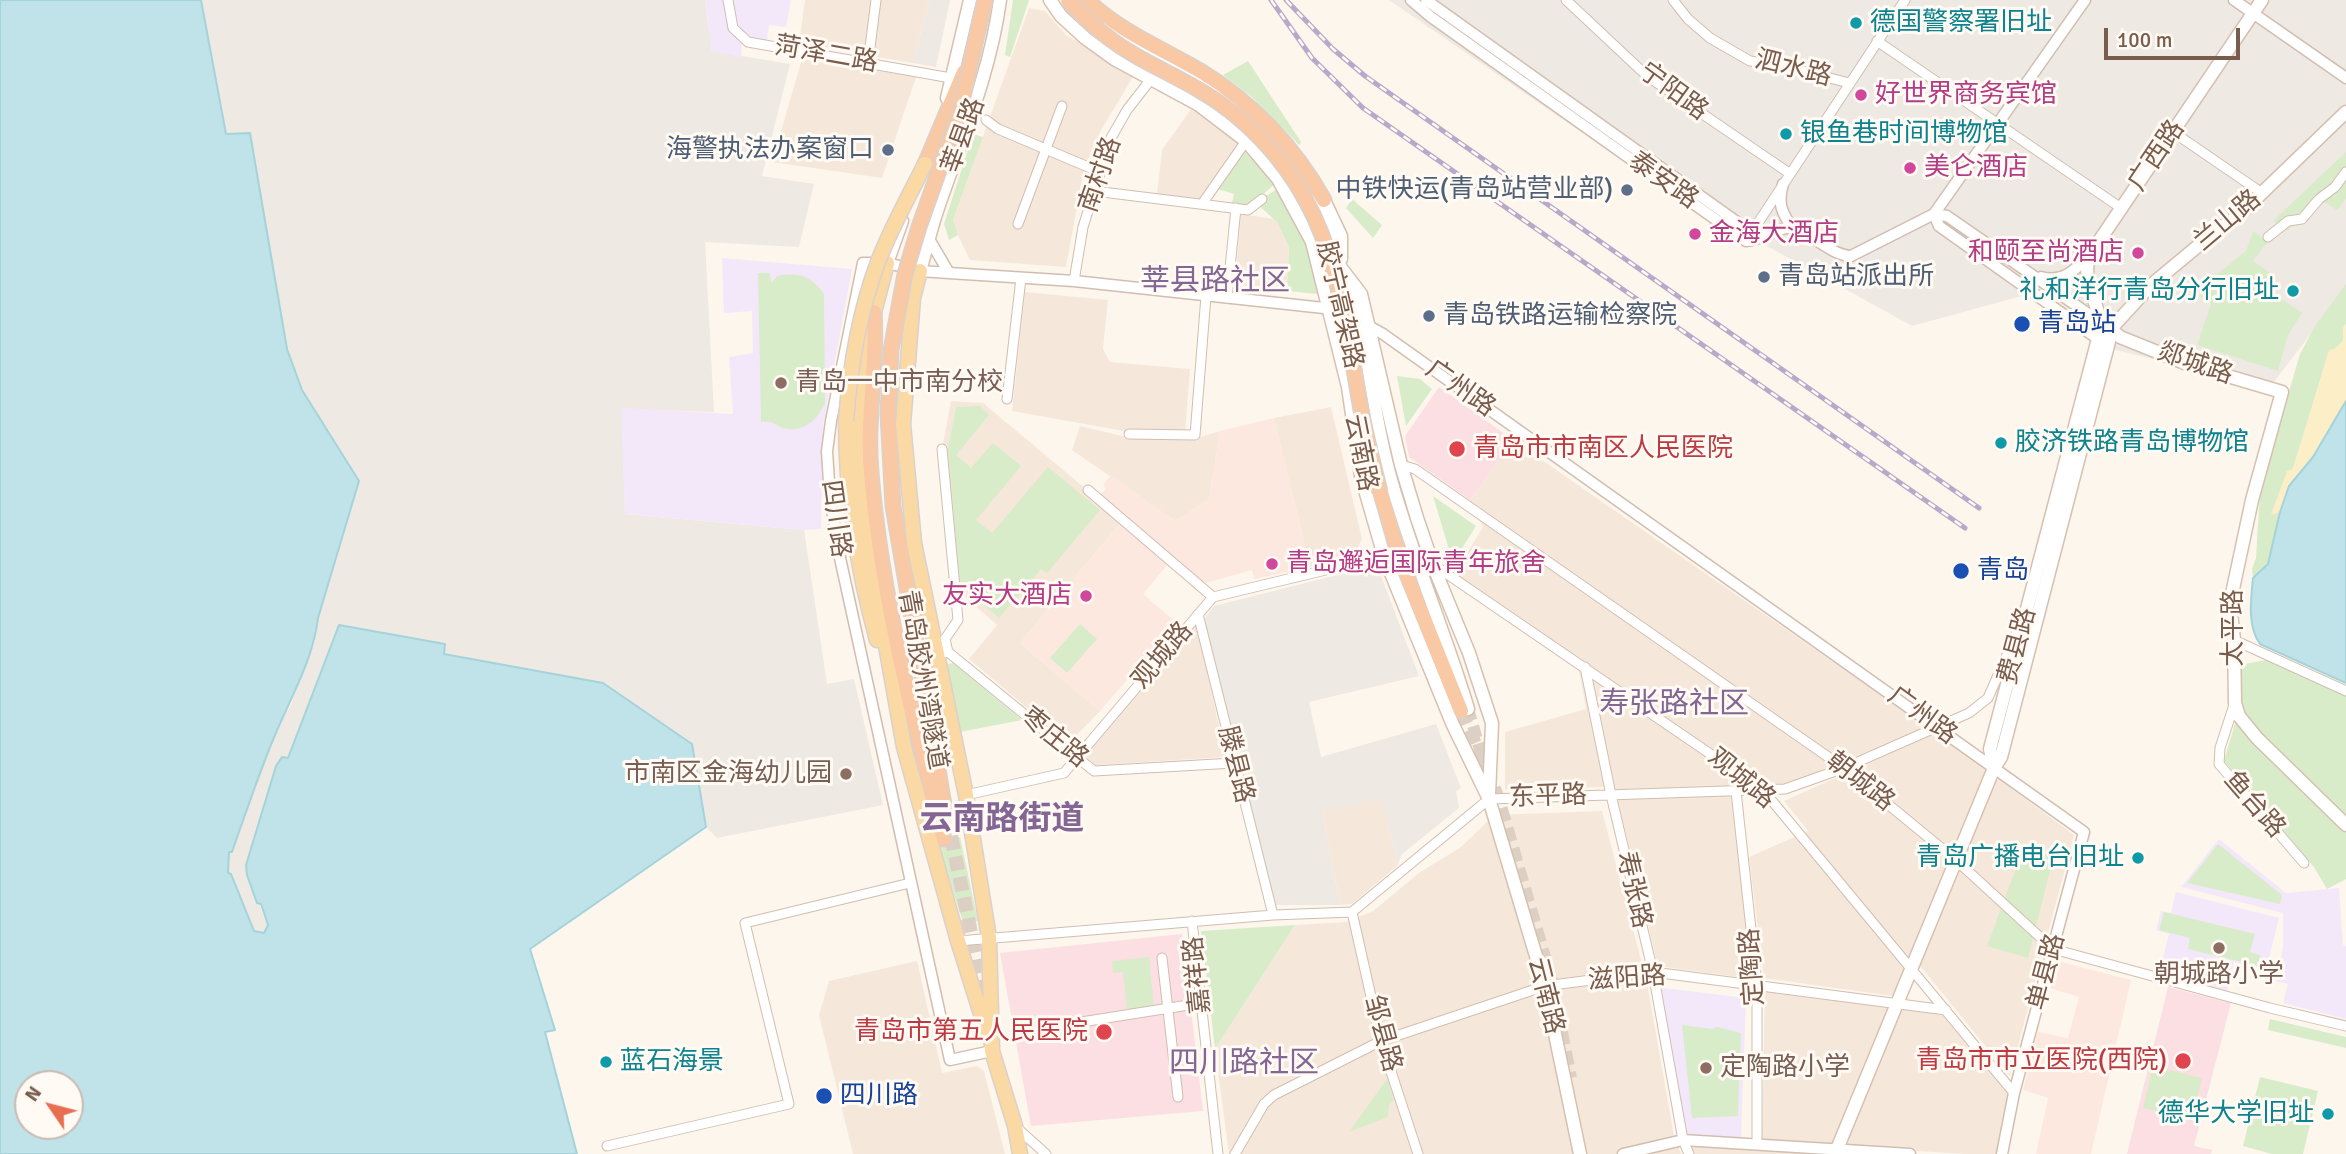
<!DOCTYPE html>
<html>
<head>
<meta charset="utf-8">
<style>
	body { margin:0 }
	#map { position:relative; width:2346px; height:1154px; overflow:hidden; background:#fdf6ec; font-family:Signika,sans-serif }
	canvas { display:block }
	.north { position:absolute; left:14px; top:1070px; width:70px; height:70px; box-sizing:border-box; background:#fffaf3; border:2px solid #cabbb1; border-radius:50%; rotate:305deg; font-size:19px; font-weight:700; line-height:28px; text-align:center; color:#7a5c4d }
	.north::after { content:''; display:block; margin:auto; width:24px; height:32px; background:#e76f51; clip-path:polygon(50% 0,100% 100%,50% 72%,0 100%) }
	.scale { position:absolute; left:2104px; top:28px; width:136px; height:32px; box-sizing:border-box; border:4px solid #7a5c4d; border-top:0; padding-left:9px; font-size:21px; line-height:24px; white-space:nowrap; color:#7a5c4d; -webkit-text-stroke:5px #fffaf3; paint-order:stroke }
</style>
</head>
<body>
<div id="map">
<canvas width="2346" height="1154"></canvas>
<div class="north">N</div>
<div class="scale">100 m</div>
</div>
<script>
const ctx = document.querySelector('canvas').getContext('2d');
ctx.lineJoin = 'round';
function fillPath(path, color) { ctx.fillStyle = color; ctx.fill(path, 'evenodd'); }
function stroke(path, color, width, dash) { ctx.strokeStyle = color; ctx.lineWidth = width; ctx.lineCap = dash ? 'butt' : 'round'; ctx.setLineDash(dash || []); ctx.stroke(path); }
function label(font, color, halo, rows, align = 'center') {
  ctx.font = font + ' Signika,"Noto Sans SC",sans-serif'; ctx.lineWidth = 6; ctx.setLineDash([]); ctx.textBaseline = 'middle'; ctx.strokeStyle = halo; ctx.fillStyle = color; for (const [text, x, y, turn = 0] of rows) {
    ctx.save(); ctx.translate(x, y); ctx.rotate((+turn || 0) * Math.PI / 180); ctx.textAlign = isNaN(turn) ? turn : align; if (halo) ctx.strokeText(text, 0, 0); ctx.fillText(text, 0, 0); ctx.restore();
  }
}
const residential = new Path2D(`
	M805,0h124l-16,63 -114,-19z
	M1029,8l16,3 21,24 68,40 -34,57 -17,42 -17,93 -96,-7 -18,-37z
	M802,59l114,18 -34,101 -110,-16z
	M1194,105l48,37 -41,57 -44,-5 5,-44z
	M1241,214l33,5 3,3 12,25 -2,44 -52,-6z
	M1025,292l83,8 -5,49 7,13 80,7 -5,63 -61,-1 -112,-20z
	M951,401l32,2 140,117 -103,123 80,68 -31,32 -100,-84 28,-34 -43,-38 -12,-138z
	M1331,407l31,132 -7,15 -45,13 -36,-149z
	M1080,426l46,11 71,1 23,-7 -11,69 -34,21 -103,-71z
	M1513,440l414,287 -144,59 -53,-2 23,195 -95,-13 -39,-161 -16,-18 -98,2v-57l81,-23 -7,-38 -129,-90 33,-54 -13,-27z
	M1196,623l30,134 -130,8 -12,-10z
	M1937,733l137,102 -64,241 -98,-120 -19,40 -129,-18 -15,-121 59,-26 -24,-30z
	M1381,798l17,67 -46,39 -12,1 -18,-93z
	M1602,811l45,172 27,153 7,18h-452l-14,-105 80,-124 52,-3 26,-11 46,-38 42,-26 33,-32z
	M917,961l25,112 35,-7 7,5 21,83h-152l-34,-139 10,-34z
	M1765,991l176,23 67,80 -12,60h-31l-203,-13z
	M1689,1144l173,10h-169z`);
const commercial = new Path2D(`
	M1274,418l36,149 -56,12 -2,-9 -50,14 -104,-86 8,-10 -3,-3 8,-10 64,46 34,-21 11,-69z
	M1123,520l46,43 -26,31 34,29 -77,88 -80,-68z
	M2057,961l74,19 -40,174h-55l12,-56 -25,-8 15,-58 30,6 11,-41 -29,-9z`);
const industrial = new Path2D(`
	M201,0h504l7,51 78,13 -28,112 52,8 -15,63 -94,-5 9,170 -92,-3 3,105 179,16 23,154 27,-5 29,126 -166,33 -11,-11 -14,-83 -249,-90 1,-10 -185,259 9,25 -7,6 -7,-3 -23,-57h-3l-1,-10 2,-13 4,1 27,-81 22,-52 8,-12 26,-73 2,-16 41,-137 -57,-91 -15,-41 -37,-216 -24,2z
	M929,0h21l-14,67 -23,-4z
	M1389,0h957v288l-76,99 -154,-37 -87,-56 -117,32 -245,-135z
	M1377,565l42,111 -110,26 12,55 115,-33 25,64 -5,3 3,17 -58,47 -3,10 -17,-66 -59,13 18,93h-64l-73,-284 11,-15z`);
const education = new Path2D(`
	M705,0h19l6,33 12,8 -1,16 -29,-6z
	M733,0h58l-5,27 -17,-2 -2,15 -16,-2 -13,-13z
	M722,258l130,11 -29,157 -2,103 -17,1 -179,-16 -4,-106 112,6 -4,-57 24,-4 -1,-42 -28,2z
	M2219,839l67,54 53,-5 4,57 3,1v73l-63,-16 5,-19 -13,-3 8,-34v-34l-102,-26z
	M2176,892l103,26 -13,52 -32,-8 -8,33 -68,-17 11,-44 -13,-4 5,-19 10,2z
	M1656,987l90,11 -5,143 -61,-3z`);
const medical = new Path2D(`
	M1439,387l74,53 -43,60 -61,-43 -4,-21z
	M1182,934l21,177 -172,15 -31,-173z
	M2168,987l63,16 -37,143 18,4 -1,4h-84z`);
const green = new Path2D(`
	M1013,0h16l-19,57 -5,-2z
	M1248,61l53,81 -2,3 -47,-48 -29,-22z
	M973,134l10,3 -30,83 5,15 -9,5 -5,-16z
	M1244,151l31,33 -27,23 -16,-4 2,-9 -16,-5z
	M2346,152v47l-9,11 -18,-11 -18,25 -5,-4 -8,11 -15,-10z
	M1277,189l31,56 10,49 -31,-3 2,-44 -12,-25 -21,-19z
	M1352,199l30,26 -9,13 -27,-30z
	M2253,231l15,10 -15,20 23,16 -9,12 35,24 -14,22 -10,36 -81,-26 14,-41 -10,-7 -1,-9 46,-37z
	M758,273h12l1,10 6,-7c22,-4 34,0 47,18l1,109c-7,16 -22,31 -42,25 -11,-4 -8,-7 -22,-6z
	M2346,284v40l-3,4v13l-7,7 -7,3 -36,118 -21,45 8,-2 -12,52 -15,14 -1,-9 4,-11 4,-66 40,-138 15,-28z
	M1397,376l23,3 12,10 -26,37z
	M980,406l9,9 -33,40 15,13 22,-25 28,23 -45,54 16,13 56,-66 52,43 -53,63 -6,-4 -42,49 -39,-34 -12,-134 8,-43z
	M1433,496l43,30 -23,37z
	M1080,624l17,15 -30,34 -17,-15z
	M2266,660l21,6 59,30v183l-19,10 -13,-22 -90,-106 12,-41 -2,-54z
	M953,663l69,57 -62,12 -13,-68z
	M960,837l18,84 -14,4 -14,-43 -6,-11 -7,-29z
	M2218,844l64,51 -2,9 -93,-21z
	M2023,850l31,5 -26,103 -41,-12z
	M2164,912l91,22 -5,18 10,3 -2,11 -70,-17 2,-11 -31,-8z
	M1295,925l-80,124 -14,-118z
	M1149,957l5,50 -27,3 -4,-38 -10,1 -1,-12z
	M2270,1019l76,18v11l-78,-18z
	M1682,1025l30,4 5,-2 24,6 -3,83 -46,2z
	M2153,1066l49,12 -10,42 -49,-12z
	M2260,1077l58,14 -15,63h-31l-29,-8z
	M1387,1079l7,20 -5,6 -1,12 -39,15z`);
const sand = new Path2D(`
	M2346,324v77l-33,56 -24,29 -9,26 -9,3 16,-44 6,-2 36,-118 7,-3 7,-7v-13z`);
const water = new Path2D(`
	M0,0h201l25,134 24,-1 37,216 15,41 57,91 -41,137c-5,42 -27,79 -43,117 -16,38 -29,77 -43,117h-3l-1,21 3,1 23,57 10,2 4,-8 -7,-21 -4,-1 -10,-28 -1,-10 30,-99 6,-9 6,1 51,-133 106,19 -1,10 159,29 89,61 14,83 -176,122 25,81 -10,2 32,122h-577zM70,1084v42h-42v-42z
	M2346,401v282l-86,-39c-13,-18 -9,-45 -7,-66l15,-14 12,-52 9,-26 24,-29z`);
const secondaryTunnel = new Path2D(`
	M1468,709l18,61`);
const trunkTunnel = new Path2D(`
	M1461,711l36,85 54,185 19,97
	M951,836l36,174`);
const minor = new Path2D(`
	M728,0l5,28 15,14 203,36
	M1566,0l81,76 142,97
	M1673,0l15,19 22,19 40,23 30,4 69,18
	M1877,41l244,167
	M868,63l8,-63
	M986,120l12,9 102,43
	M2173,132l89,61
	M1094,191l154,19 14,-11
	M1202,204l44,-63
	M1018,224l44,-118
	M2268,237l20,-16 14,-2 17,-20 16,-12 11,-15
	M1748,238l157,-238
	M1074,281l9,-54 28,-89 16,-28 28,-36
	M1227,298l9,-90
	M1007,399l14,-121
	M1129,434l66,1 11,-139
	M942,449l16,171 -13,19 3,13
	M1401,465l14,4 429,299 113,93 96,88 217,59 76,18
	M1088,490l125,107
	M1434,565l329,225 251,303
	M1198,614l75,301
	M2234,640l112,51
	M935,654l13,-2 146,119 140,-8
	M1585,667l26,128 42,177 30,168 6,14
	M2234,705l-14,43 -1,16 85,99
	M1736,791l21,193v160
	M966,795l98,-22 149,-176 171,-41
	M1352,912l29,129 37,113
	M1192,921l26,233
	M958,941l315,-26 79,-3 137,-113 296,-10 59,-21 125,-55 19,-15 29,-66
	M1162,958l16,139
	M1050,1027l151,-24
	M1016,1127l30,27
	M607,1146l182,-42 -44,-181 165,-40
	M1235,1154l29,-50 10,-9 107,-54 164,-55 108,-14 293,38`);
const tertiary = new Path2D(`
	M1411,0l20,17 315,224c17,-1 33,-14 43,-13 23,3 40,27 62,28l83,-42 13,2 156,108
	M1426,0l325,232
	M2234,0l112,78
	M1783,184c-6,19 -1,30 11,46
	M1934,214l151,-214
	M1934,214l5,12 159,113
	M929,239l20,34
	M2041,277c22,6 34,-7 48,-21
	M1365,324l18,10 701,498 -70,261 -12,61
	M992,1051l-42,9 -110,-502 -10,-60 -3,-47 4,-30 32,-158h24l33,8 29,2 125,8 250,27 26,10
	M1623,1154l60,-14 227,14`);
const secondary = new Path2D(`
	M1050,0l11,16 24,22 29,21 85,46 47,36 32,38 34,63 36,145 13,89 23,80 68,167 37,76 56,187 35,168
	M1079,0c45,47 108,66 157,108
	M947,98l23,-98
	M1312,200l8,13 21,55 20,26 40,171 16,53 16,47 36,88 23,70 -3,72
	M1324,200l17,36v23
	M887,263l15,-42
	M920,271c6,-21 11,-43 18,-63 24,-70 52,-134 62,-208
	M1344,276c5,15 11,31 15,46 12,53 17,106 32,158 22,78 54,152 77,229
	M2112,330l8,7 67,27 95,28 -30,108 -22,103 4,37 1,63 4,13 18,22 89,87
	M2107,333l44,-48 65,-54 22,-15 108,-104
	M1994,768l-4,-19 108,-410c1,-5 2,-12 2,-17 -3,-23 -18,-39 -11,-66l173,-256
	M1835,1154l159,-386 7,-11 111,-427`);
const primary = new Path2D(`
	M887,263l-13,49 -12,58 -6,57 6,83 42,237 54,194 29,92
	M920,271l-7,27 -10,126 11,119 52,252 23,143 3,113 23,75 5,28
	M846,421c0,75 11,147 31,219`);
const trunk = new Path2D(`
	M1087,0c33,32 76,49 115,72 51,31 93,76 122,128
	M925,164l39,-92
	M874,312c4,53 -8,106 -3,160 10,124 42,246 73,367
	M888,414l5,92 52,305
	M1380,492l22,72 59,147`);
const rail = new Path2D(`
	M1271,0l41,58 51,50 602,420
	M1286,0l47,49 32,27 614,432`);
const primaryBridge = new Path2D(`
	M846,421c4,-55 13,-108 32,-159 13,-34 31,-66 47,-98`);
const trunkBridge = new Path2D(`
	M1068,0c20,23 43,42 70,57 32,18 67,33 96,57 101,83 106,182 128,301 5,26 12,52 18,77
	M888,414l3,-64 14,-76 14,-47 40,-113 26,-114`);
const markers = [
	[1856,23,7,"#0f9aa8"],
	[1861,95,7,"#d1479c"],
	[1786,134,7,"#0f9aa8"],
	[888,150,7,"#5c6f8a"],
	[1910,168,7,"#d1479c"],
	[1627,190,7,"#5c6f8a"],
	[1695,234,7,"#d1479c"],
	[2138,253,7,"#d1479c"],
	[1764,277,7,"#5c6f8a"],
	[2293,291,7,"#0f9aa8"],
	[1429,316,7,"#5c6f8a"],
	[2022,324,9,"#1a4fb4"],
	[781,383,7,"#8d6e63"],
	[2001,443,7,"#0f9aa8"],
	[1457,449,9,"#e0444e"],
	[1272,564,7,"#d1479c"],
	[1961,571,9,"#1a4fb4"],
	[1086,596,7,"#d1479c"],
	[846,774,7,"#8d6e63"],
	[2138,858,7,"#0f9aa8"],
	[2219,948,7,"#8d6e63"],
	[1104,1032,9,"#e0444e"],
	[2183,1061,9,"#e0444e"],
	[606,1062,7,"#0f9aa8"],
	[1706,1068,7,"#8d6e63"],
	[824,1096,9,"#1a4fb4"],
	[2328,1114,7,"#0f9aa8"]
];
const cultureNames = [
	["德国警察署旧址",1870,23],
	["银鱼巷时间博物馆",1800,134],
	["礼和洋行青岛分行旧址",2279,291,"right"],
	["胶济铁路青岛博物馆",2015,443],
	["青岛广播电台旧址",2124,858,"right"],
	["蓝石海景",620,1062],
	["德华大学旧址",2314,1114,"right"]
];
const streetNames = [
	["菏泽二路",826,55,10],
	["泗水路",1793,69,14],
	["宁阳路",1673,92,36],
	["莘县路",964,136,-70],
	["广西路",2157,156,-56],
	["南村路",1101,175,-71],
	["泰安路",1663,181,35],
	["兰山路",2228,221,-40],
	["胶宁高架路",1339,305,77],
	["郯城路",2195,364,19],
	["广州路",1460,389,35],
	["云南路",1360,453,79],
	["四川路",835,519,82],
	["太平路",2234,628,-90],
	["费县路",2018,646,-75],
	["观城路",1163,656,-50],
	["青岛胶州湾隧道",922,680,80],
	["广州路",1922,716,36],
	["枣庄路",1054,738,39],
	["滕县路",1235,765,76],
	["观城路",1741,779,39],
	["朝城路",1860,782,38],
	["东平路",1548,797,-2],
	["鱼台路",2254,805,49],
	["寿张路",1633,890,77],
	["定陶路",1753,967,-94],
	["单县路",2047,972,-75],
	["嘉祥路",1198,975,-96],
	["滋阳路",1627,979,-4],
	["云南路",1545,996,76],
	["邹县路",1382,1034,75]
];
const hotelNames = [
	["好世界商务宾馆",1875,95],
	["美仑酒店",1924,168],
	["金海大酒店",1709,234],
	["和颐至尚酒店",2124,253,"right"],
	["青岛邂逅国际青年旅舍",1286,564],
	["友实大酒店",1072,596,"right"]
];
const serviceNames = [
	["海警执法办案窗口",874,150],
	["中铁快运(青岛站营业部)",1613,190],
	["青岛站派出所",1778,277,"left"],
	["青岛铁路运输检察院",1443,316,"left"]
];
const transitNames = [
	["青岛站",2038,324],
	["青岛",1977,571],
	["四川路",840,1096]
];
const educationNames = [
	["青岛一中市南分校",795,383],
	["市南区金海幼儿园",832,774,"right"],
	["朝城路小学",2219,975,"center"],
	["定陶路小学",1720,1068]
];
const healthNames = [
	["青岛市市南区人民医院",1473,449,"left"],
	["青岛市第五人民医院",1088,1032],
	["青岛市市立医院(西院)",2167,1061]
];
const quarterNames = [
	["莘县路社区",1215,282],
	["寿张路社区",1674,705],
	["四川路社区",1244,1064]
];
const districtNames = [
	["云南路街道",1002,820]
];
fillPath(residential, '#f5e8da');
fillPath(commercial, '#fde8e0');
fillPath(industrial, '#efe9e4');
fillPath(education, '#f3e8fa');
fillPath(medical, '#fbdfe3');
fillPath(green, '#d8ecc9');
fillPath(sand, '#fcefc7');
fillPath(water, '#bfe3e8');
stroke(water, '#a5d3da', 2);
stroke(secondaryTunnel, '#dcd0c4', 12, [12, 6]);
stroke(trunkTunnel, '#dcd0c4', 14, [14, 7]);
stroke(minor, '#d1beb0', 11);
stroke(tertiary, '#d1beb0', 13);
stroke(secondary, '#d6c0b0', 15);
stroke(primary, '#dad1cd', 17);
stroke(trunk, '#dad1cd', 17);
stroke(minor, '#fff', 9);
stroke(tertiary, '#fff', 10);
stroke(secondary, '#fff', 12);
stroke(primary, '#fbd9a5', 14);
stroke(trunk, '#f9c8a4', 14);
stroke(rail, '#b9a8c9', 5);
stroke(rail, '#fffaf3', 2.5, [8]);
stroke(primaryBridge, '#dad1cd', 17, []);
stroke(trunkBridge, '#dad1cd', 17, []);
stroke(primaryBridge, '#fbd9a5', 14);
stroke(trunkBridge, '#f9c8a4', 14);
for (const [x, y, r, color] of markers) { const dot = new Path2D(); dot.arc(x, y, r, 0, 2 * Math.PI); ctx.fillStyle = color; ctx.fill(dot); stroke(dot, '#fffaf3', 2.5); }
label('26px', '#0d838f', '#fffaf3', cultureNames, 'left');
label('26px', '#7a5c4d', '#fffaf3', streetNames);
label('26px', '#b23c85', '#fffaf3', hotelNames, 'left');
label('26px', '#4e5e75', '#fffaf3', serviceNames, 'right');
label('26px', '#164399', '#fffaf3', transitNames, 'left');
label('26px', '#785e54', '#fffaf3', educationNames, 'left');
label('26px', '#be3a42', '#fffaf3', healthNames, 'right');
label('30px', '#846695', '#fffaf3', quarterNames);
label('bold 33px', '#846695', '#fffaf3', districtNames);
</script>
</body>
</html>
